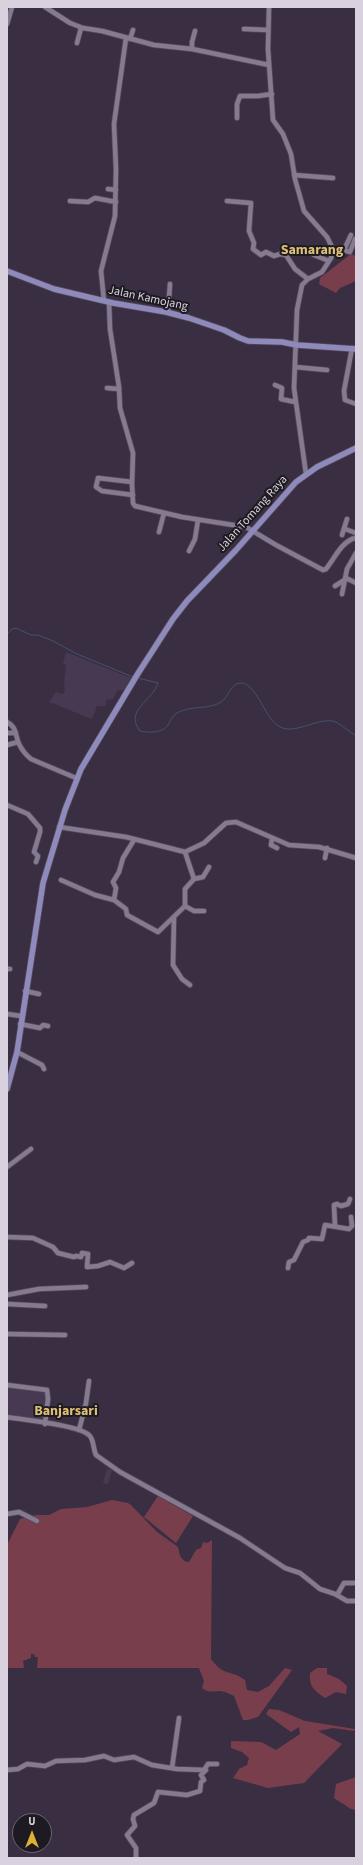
<!DOCTYPE html>
<html>
<head>
<meta charset="utf-8">
<style>
	body { margin:0 }
	#map { position:relative; width:363px; height:1865px; overflow:hidden; background:#3a2f42; font-family:"Source Sans 3",sans-serif }
	canvas { display:block }
	.frame { position:absolute; inset:0; border:8px solid #d9d2de; pointer-events:none }
	.north { position:absolute; left:12px; top:1813px; width:40px; height:40px; box-sizing:border-box; background:#1e1a22; border:1px solid #69646d; border-radius:50%; rotate:0deg; font-size:11px; font-weight:700; line-height:16px; text-align:center; color:#d9d2de }
	.north::after { content:''; display:block; margin:auto; width:14px; height:18px; background:#dcb233; clip-path:polygon(50% 0,100% 100%,50% 72%,0 100%) }
</style>
</head>
<body>
<div id="map">
<canvas width="363" height="1865"></canvas>
<div class="frame"></div>
<div class="north">U</div>
</div>
<script>
const ctx = document.querySelector('canvas').getContext('2d');
ctx.lineJoin = 'round';
function fillPath(path, color) { ctx.fillStyle = color; ctx.fill(path, 'evenodd'); }
function stroke(path, color, width, dash) { ctx.strokeStyle = color; ctx.lineWidth = width; ctx.lineCap = dash ? 'butt' : 'round'; ctx.setLineDash(dash || []); ctx.stroke(path); }
function label(font, color, halo, rows, align = 'center') {
  ctx.font = font + ' "Source Sans 3",sans-serif'; ctx.lineWidth = 4; ctx.setLineDash([]); ctx.textBaseline = 'middle'; ctx.strokeStyle = halo; ctx.fillStyle = color; for (const [text, x, y, turn = 0] of rows) {
    ctx.save(); ctx.translate(x, y); ctx.rotate((+turn || 0) * Math.PI / 180); ctx.textAlign = isNaN(turn) ? turn : align; if (halo) ctx.strokeText(text, 0, 0); ctx.fillText(text, 0, 0); ctx.restore();
  }
}
const built = new Path2D(`
	M66,652l65,26 -7,13 -6,-1 -5,9 -7,1v6h-9l-5,13 -43,-17 7,-10 7,2 2,-5 -1,-5 2,-19 -3,-1z
	M7,1386l38,4 1,8 -2,25 -37,-7z
	M107,1469l5,1 -4,14 -5,-1z`);
const green = new Path2D(`
	M351,254l5,2v25l-16,7 -4,5 -17,-9 1,-6z
	M158,1496l35,20 -17,27 -32,-26z
	M112,1500l16,3 3,2 26,27 21,15 2,9 4,5 5,1 7,-12 5,-2 2,-6 4,1 5,-3 -1,119c13,18 19,10 34,21l2,10 11,2 11,-6 16,-18 7,2 -34,47 -10,3h-5l-9,-24c-2,-1 -6,-3 -9,-4 -8,-3 -15,3 -23,-4l2,-7 -5,-13h-162l1,-11h-3l-1,-3h-3v4l-8,3 1,7h-17v-123l13,-26 16,-4h13l12,-6 26,-2z
	M317,1668h10v6l12,5 8,7 -1,8 -10,-2 -11,6c-11,-8 -16,-11 -15,-25z
	M269,1709l10,1 26,11 50,8 -1,2 -21,-3 -15,3 24,13 -38,39 -36,5 -35,-10 6,-9 8,-4 2,-7 -7,-6 -11,-4v-7l30,1 15,8 24,-16 -1,-7 -8,5 -25,-18z
	M356,1777v33l-5,-1 -17,-11 2,-14z`);
const stream = new Path2D(`
	M7,634l5,-5 4,-1 15,7h7l15,6 24,13 56,23
	M138,678l20,5c-6,19 -34,27 -18,48 9,2 23,2 28,-6 3,-5 4,-9 9,-12 13,-8 32,-3 44,-11 8,-5 9,-18 19,-19 15,-2 25,34 37,42 16,12 38,-7 56,-4 5,1 18,12 23,15`);
const minor = new Path2D(`
	M45,7l25,16 13,5 19,3 52,14 38,4 77,16
	M269,7l-1,42 5,71 10,14 8,20 4,25 9,32 23,26 6,12 -2,9 -9,14 -14,7 -6,6 -5,25 -3,78 12,86
	M7,24l5,-17
	M244,29l24,1
	M130,39l3,-9
	M77,43l4,-15
	M192,49v-7l3,-11
	M237,118v-14l3,-8h18l14,-2
	M294,175l39,3
	M108,189l8,1
	M70,201l18,1 7,-4 21,4
	M227,201l24,2 -2,28 5,12 -1,6 8,6 5,-3 8,4 6,-2 6,1 9,14 13,10
	M343,250l7,2 5,-13
	M332,253l9,-4 3,1 7,-15
	M314,255l15,6
	M104,301l-3,-30 14,-55 1,-47 -2,-45 12,-86
	M109,302l1,27 9,58 1,21 13,45 -1,31 1,19 2,3 47,11 64,10 30,18 47,25 3,-1c9,-11 15,-27 29,-31
	M168,312l2,-28
	M352,348l-8,43 1,9 11,4
	M295,367l32,3
	M275,385l7,3 -1,11 14,3
	M107,388l12,1
	M132,482l-34,-4 -2,9 6,4 31,4
	M345,529l11,4
	M159,532l5,-19
	M342,535l5,-16
	M189,551l6,-12 3,-19
	M346,578l10,5
	M335,586l11,-7
	M342,594l5,-25 9,-16
	M7,722c10,5 8,13 12,22 3,6 7,11 12,15l45,19
	M7,733h9
	M7,745l11,-3
	M7,805l21,9 12,14v4l-6,20 4,4 -2,6
	M59,827l67,10 59,15 19,-9 22,-20 10,-1 53,23 30,2 37,11
	M272,839l-1,6 6,3
	M325,858l2,-10
	M194,879l9,-2 6,-10
	M61,880l34,15 19,5 12,9 1,6 31,17 27,-26v-17l9,-10 -9,-27
	M114,900l2,-12 -3,-6 6,-10 4,-14 11,-18
	M185,906l9,5h10
	M174,917l-1,48 9,14 8,6
	M7,969h3
	M25,991l14,3
	M7,1014l14,2
	M20,1024l20,4 3,-3 5,1
	M17,1052l25,13 2,4
	M7,1167l24,-18
	M335,1226l-1,-21 3,-1 4,2 7,-2 2,-5
	M7,1237l26,1 20,9 5,6 16,4 2,-1 5,1 1,-4 6,1 -1,13 11,-1 12,-4 14,6 8,-5
	M288,1268l1,-6 5,-2 9,-18 5,-2 1,-2 13,1 3,-14 24,4 3,-3 -1,-9
	M7,1295l32,-6 47,-2
	M7,1304l38,2
	M7,1334l58,1
	M7,1385l40,5 1,9 -3,25
	M7,1417c17,3 71,8 82,18 5,4 4,14 7,20l24,17 120,66 45,30 15,5 20,16 15,5 12,7h9
	M79,1430l7,-27 3,-22
	M7,1514l12,-2 18,9
	M337,1595l7,-12h10
	M172,1768l7,-50
	M7,1770l11,-1 9,-5 18,2 11,-5 29,-1 19,-4 10,4 20,-3 18,8 25,4 27,1 4,-6h9
	M136,1858v-10l-9,-13 8,-9 -2,-7 1,-4 20,-12 4,-11 29,3 13,-4 1,-9 3,-2 -3,-5 5,-5`);
const major = new Path2D(`
	M7,271l47,18 59,14 53,9 23,6 35,12 16,8 8,3 34,1 15,3 59,4
	M7,1089l10,-37 26,-169 22,-73 16,-41 56,-94 36,-56 14,-18 49,-51 60,-68 21,-15 39,-19`);
const streetNames = [
	["Jalan Kamojang",148,299,12],
	["Jalan Tomang Raya",253,514,-48]
];
const quarterNames = [
	["Samarang",312,251],
	["Banjarsari",66,1412]
];
fillPath(built, '#473951');
fillPath(green, '#793e4c');
stroke(stream, '#42536d', 1);
stroke(minor, '#554b5b', 6);
stroke(major, '#554b5b', 7);
stroke(minor, '#867a90', 4.5);
stroke(major, '#8e8abb', 5.5);
label('12px', '#d9d2de', '#1e1a22', streetNames);
label('bold 14px', '#ddc075', '#1e1a22', quarterNames);
</script>
</body>
</html>
